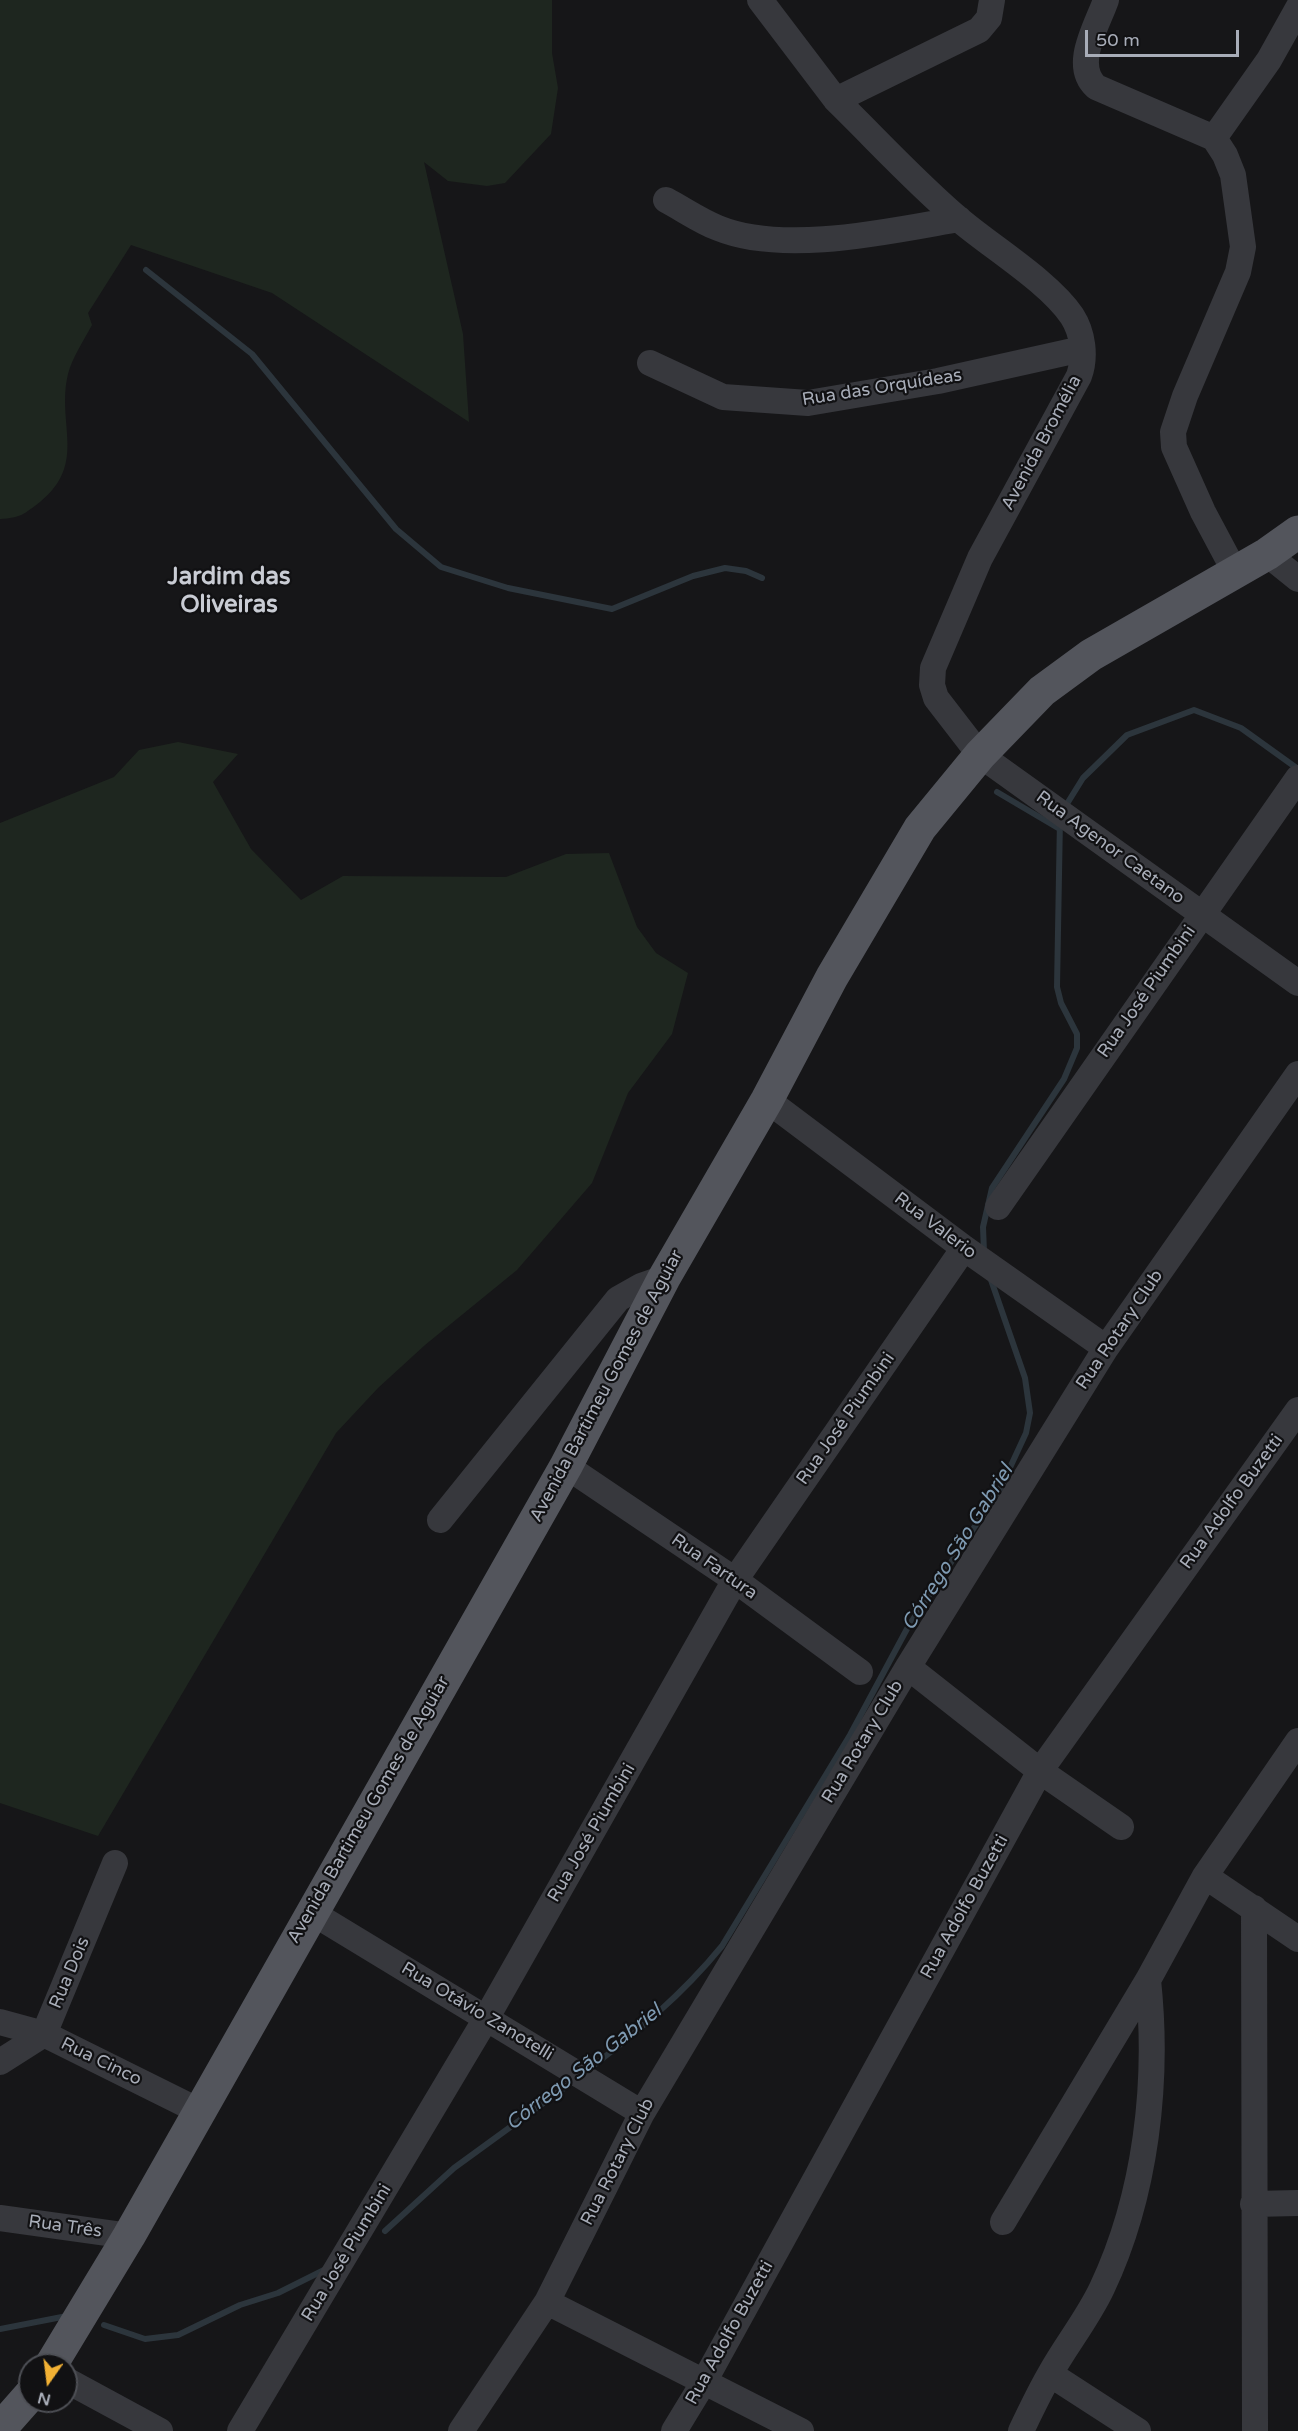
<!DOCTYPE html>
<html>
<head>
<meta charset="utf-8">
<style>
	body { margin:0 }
	#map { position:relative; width:1298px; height:2431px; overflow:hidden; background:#161618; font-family:"Varela Round",sans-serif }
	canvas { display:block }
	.north { position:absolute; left:18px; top:2353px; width:60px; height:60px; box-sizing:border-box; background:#111113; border:2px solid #4d4f55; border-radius:50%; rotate:194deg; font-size:16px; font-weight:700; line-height:24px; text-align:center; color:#a8adb8 }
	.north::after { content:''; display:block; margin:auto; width:21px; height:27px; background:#f2b134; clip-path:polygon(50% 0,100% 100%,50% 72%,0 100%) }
	.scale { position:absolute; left:1085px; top:30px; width:154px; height:27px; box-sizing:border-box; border:3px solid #a8adb8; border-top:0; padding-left:8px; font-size:18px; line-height:21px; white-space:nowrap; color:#a8adb8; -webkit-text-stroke:4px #111113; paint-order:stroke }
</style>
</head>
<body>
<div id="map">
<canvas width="1298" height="2431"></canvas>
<div class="north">N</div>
<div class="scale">50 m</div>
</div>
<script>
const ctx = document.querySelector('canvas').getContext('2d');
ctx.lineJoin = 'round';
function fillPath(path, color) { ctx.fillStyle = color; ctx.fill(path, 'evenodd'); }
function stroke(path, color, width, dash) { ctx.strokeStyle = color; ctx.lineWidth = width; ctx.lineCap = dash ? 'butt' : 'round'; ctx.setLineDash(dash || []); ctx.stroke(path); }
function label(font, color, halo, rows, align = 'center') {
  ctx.font = font + ' "Varela Round",sans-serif'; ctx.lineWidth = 4.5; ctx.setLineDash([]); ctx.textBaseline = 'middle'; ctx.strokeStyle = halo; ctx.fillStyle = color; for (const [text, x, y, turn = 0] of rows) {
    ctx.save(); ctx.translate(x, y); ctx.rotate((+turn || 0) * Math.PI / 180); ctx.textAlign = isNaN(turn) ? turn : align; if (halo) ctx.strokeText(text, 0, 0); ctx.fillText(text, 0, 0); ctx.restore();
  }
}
const green = new Path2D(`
	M0,0h552v53l6,35 -7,46 -46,49 -18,3 -39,-5 -24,-19 39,172 6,88 -197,-129 -141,-48 -43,68 4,12c-8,15 -20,33 -24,49 -12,50 20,89 -28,128 -16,12 -19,16 -40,17z
	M178,742l60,12 -25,28 38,67 50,51 42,-24 163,1 60,-23 43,-1 28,74 19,26 32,20 -16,61 -44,59 -36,90 -75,87 -92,75 -47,43 -42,45 -238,403 -98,-33v-980l114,-46 25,-27z`);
const stream = new Path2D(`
	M146,270l106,84 144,175 45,38 67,21 104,21 81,-33 32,-8 21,3 16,7
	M997,792l61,36
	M1065,807l18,-29 44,-43 67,-25 47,18 57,41
	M984,1252l-1,-25 9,-39 72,-109 13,-31v-14l-16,-31 -4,-16 3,-168
	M585,2072c50,-38 97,-77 137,-126l128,-211 58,-108 93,-140 25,-54 4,-20 -5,-35 -35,-101
	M385,2231l69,-63 121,-88
	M104,2325l41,14 33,-4 62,-30 38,-12 46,-23
	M0,2329l67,-13`);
const minor = new Path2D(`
	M760,0l76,100
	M992,0l-3,18 -10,12 -143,70c41,40 81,84 125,121 32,27 88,61 111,95 11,17 14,41 7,60l-99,182 -47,110 -1,17 4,13 44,57 318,228
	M1106,0c-9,26 -34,65 -10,87l118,51 11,17 8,20 10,72 -5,25 -53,124 -12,36 1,15 29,65 32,60
	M1214,138l55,-78 29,-52
	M666,200c17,9 34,21 52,28 66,27 172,3 241,-9
	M650,363l73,34 85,6 130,-22 144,-32
	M1267,554l31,25
	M767,1100l197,148 142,100
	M998,1207l300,-429
	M566,1466l169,114 125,92
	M440,1520l178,-221 23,-13 23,-8
	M908,1667l132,104 81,56
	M1205,1876l93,63
	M1254,1908l1,523
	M311,1912l331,201
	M0,2022l44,12 155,77
	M0,2062l44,-28 71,-171
	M1253,2204l45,-1
	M0,2218l129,18
	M1003,2222l145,-242 57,-104 93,-135
	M547,2302l254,129
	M1050,2374l88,57
	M66,2380l94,51
	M240,2431l247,-414 248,-437 229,-332
	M461,2431l86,-129 95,-189 266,-446 198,-319 192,-274
	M674,2431l31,-51 335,-609 258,-361
	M1021,2431c9,-19 18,-38 29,-57 16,-29 38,-56 52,-86 44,-93 57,-206 46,-308`);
const major = new Path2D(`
	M51,2365l78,-129 437,-770 98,-188 103,-178 65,-123 88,-149 60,-73 62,-64 49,-36 176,-101 31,-22
	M0,2429l30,-34`);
const streetNames = [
	["Rua das Orquídeas",882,388,-9],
	["Avenida Bromélia",1042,443,-62],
	["Rua Agenor Caetano",1110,848,36],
	["Rua José Piumbini",1147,992,-55],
	["Rua Valerio",935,1226,37],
	["Rua Rotary Club",1120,1330,-56],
	["Avenida Bartimeu Gomes de Aguiar",607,1386,-62],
	["Rua José Piumbini",846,1419,-55],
	["Rua Adolfo Buzetti",1232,1502,-54],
	["Rua Fartura",714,1567,35],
	["Rua Rotary Club",863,1742,-59],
	["Avenida Bartimeu Gomes de Aguiar",369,1810,-60],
	["Rua José Piumbini",592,1833,-60],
	["Rua Adolfo Buzetti",965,1907,-61],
	["Rua Dois",70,1973,-67],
	["Rua Otávio Zanotelli",477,2012,31],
	["Rua Cinco",101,2062,26],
	["Rua Rotary Club",618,2162,-63],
	["Rua Três",65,2227,8],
	["Rua José Piumbini",347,2253,-59],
	["Rua Adolfo Buzetti",730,2333,-61]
];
const waterNames = [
	["Córrego São Gabriel",958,1548,-58],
	["Córrego São Gabriel",584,2068,-38]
];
const districtNames = [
	["Jardim das",229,578],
	["Oliveiras",229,606]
];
fillPath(green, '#1e261f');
stroke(stream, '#2c353c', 6);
stroke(minor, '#37383d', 26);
stroke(major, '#53555c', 33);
label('18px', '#a8adb8', '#111113', streetNames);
label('italic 20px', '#7f9bb3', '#111113', waterNames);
label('bold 24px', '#c9ccd4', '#111113', districtNames);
</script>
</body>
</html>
